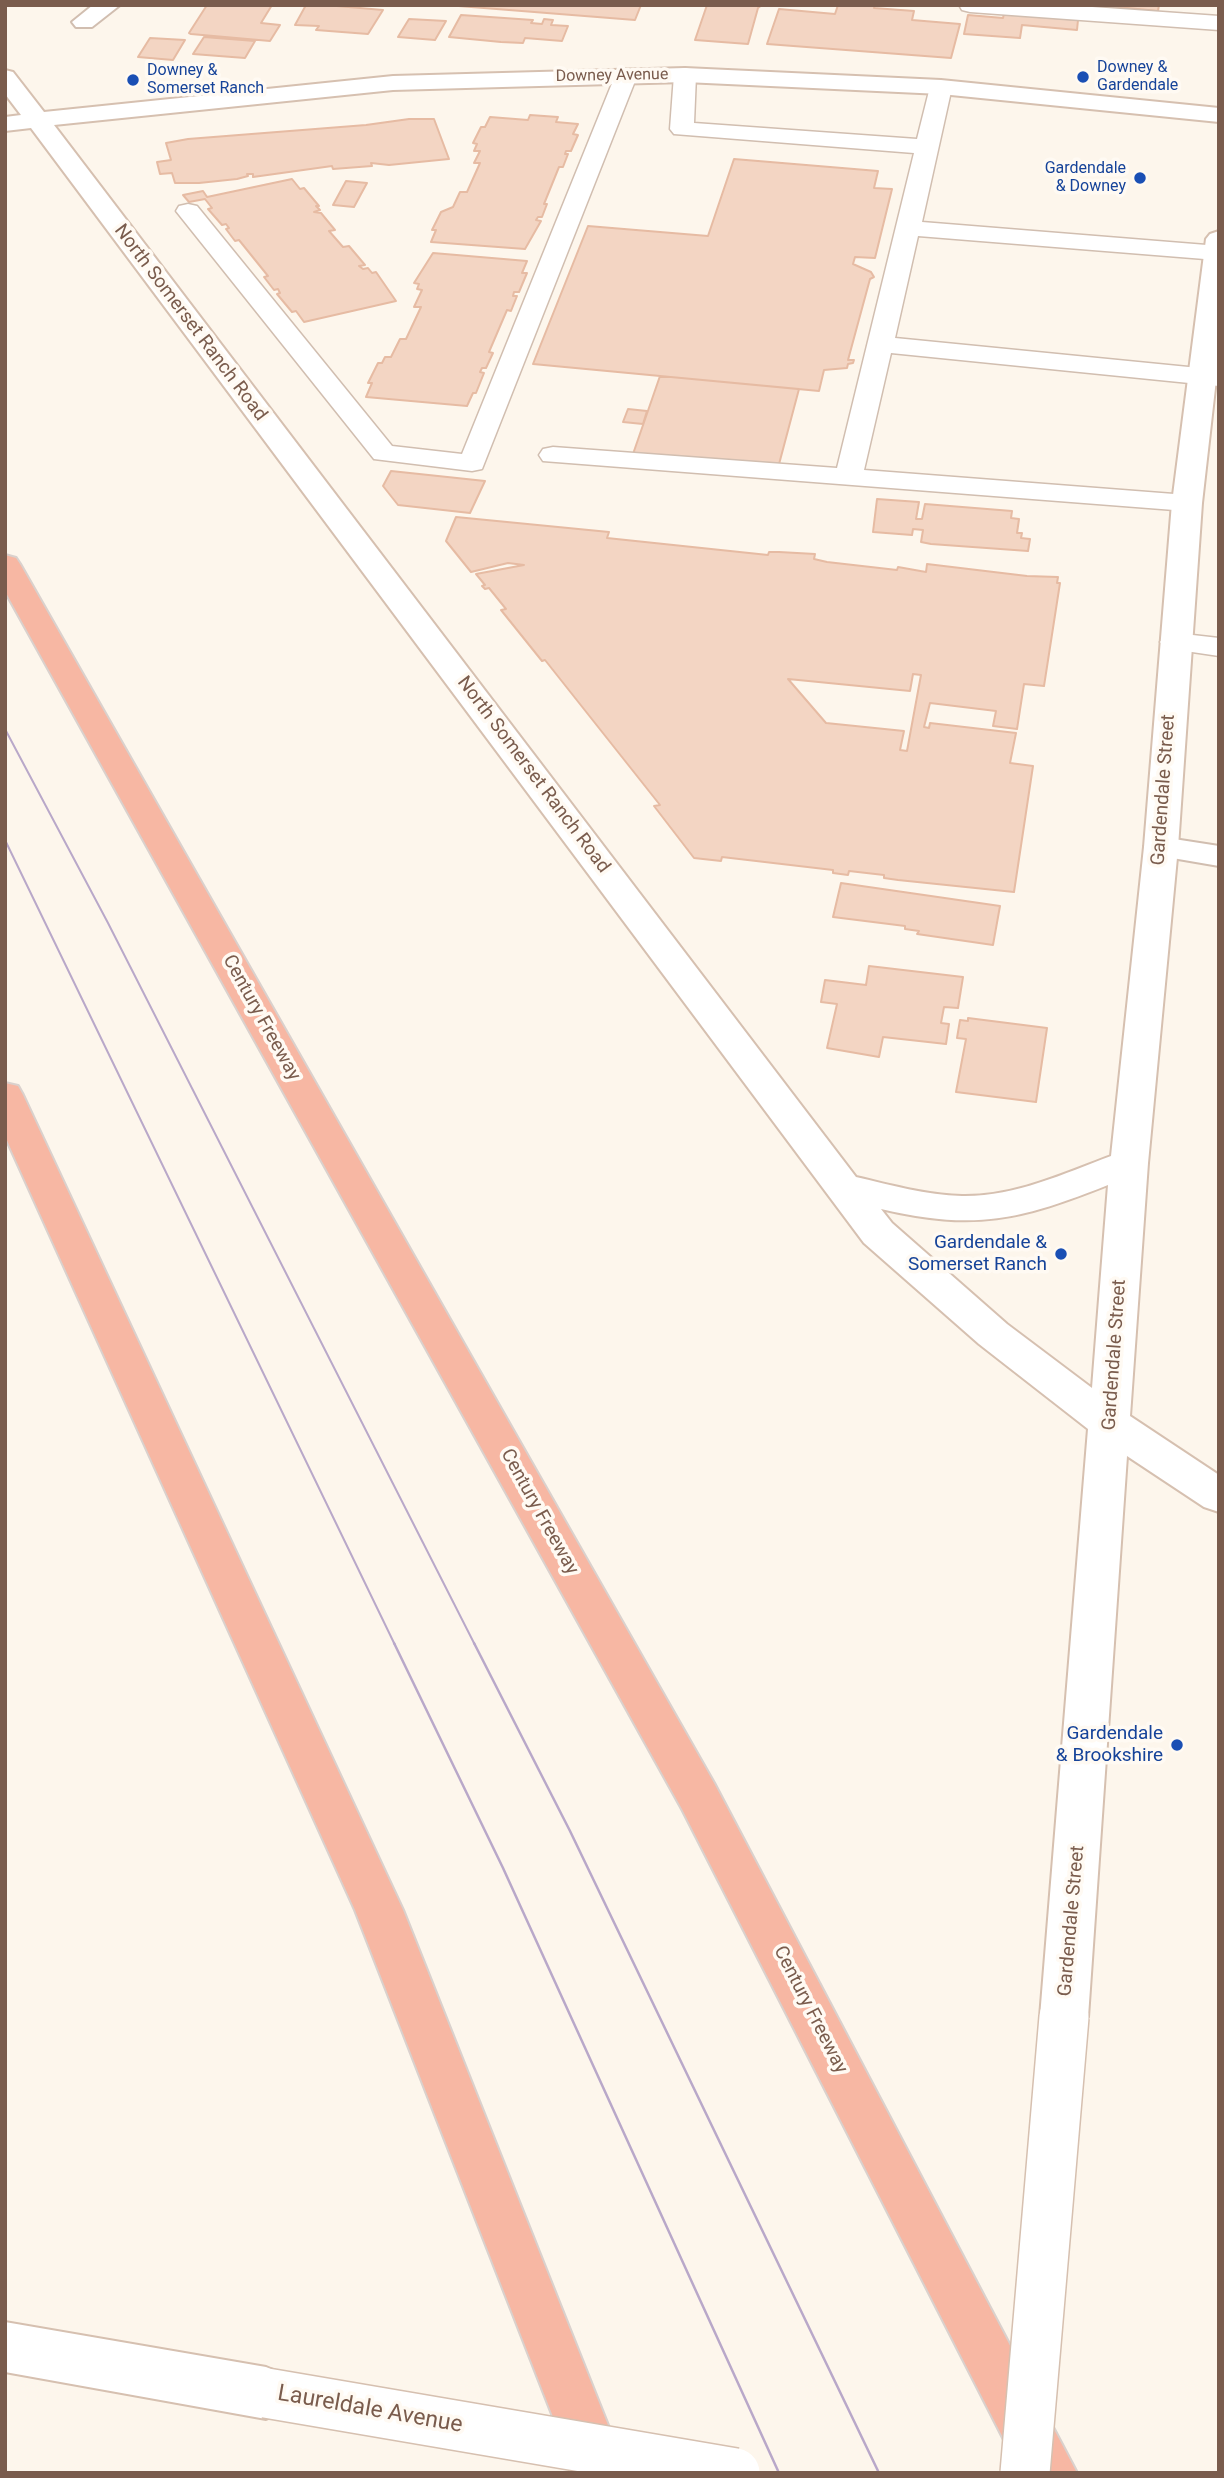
<!DOCTYPE html>
<html>
<head>
<meta charset="utf-8">
<style>
	body { margin:0 }
	#map { position:relative; width:1224px; height:2478px; overflow:hidden; background:#fdf6ec; font-family:Roboto,sans-serif }
	canvas { display:block }
	.frame { position:absolute; inset:0; border:7px solid #7a5c4d; pointer-events:none }
</style>
</head>
<body>
<div id="map">
<canvas width="1224" height="2478"></canvas>
<div class="frame"></div>
</div>
<script>
const ctx = document.querySelector('canvas').getContext('2d');
ctx.lineJoin = 'round';
function fillPath(path, color) { ctx.fillStyle = color; ctx.fill(path, 'evenodd'); }
function stroke(path, color, width, dash) { ctx.strokeStyle = color; ctx.lineWidth = width; ctx.lineCap = dash ? 'butt' : 'round'; ctx.setLineDash(dash || []); ctx.stroke(path); }
function label(font, color, halo, rows, align = 'center') {
  ctx.font = font + ' Roboto,sans-serif'; ctx.lineWidth = 7; ctx.setLineDash([]); ctx.textBaseline = 'middle'; ctx.strokeStyle = halo; ctx.fillStyle = color; for (const [text, x, y, turn = 0] of rows) {
    ctx.save(); ctx.translate(x, y); ctx.rotate((+turn || 0) * Math.PI / 180); ctx.textAlign = isNaN(turn) ? turn : align; if (halo) ctx.strokeText(text, 0, 0); ctx.fillText(text, 0, 0); ctx.restore();
  }
}
const building = new Path2D(`
	M207,5h65l-11,18 19,2 -10,16 -79,-7 -2,-1z
	M306,5h19l58,5 -15,24 -52,-4 3,-4 -24,-1z
	M446,5h195l-6,15z
	M707,5h55l-4,3 -10,36 -53,-4z
	M838,5h37l-1,3 40,3 -2,9 48,4 -9,34 -184,-14 12,-35 56,5z
	M1097,5h62l-1,6z
	M1004,14l74,6 -1,10 -55,-5 -2,13 -56,-4 4,-19 35,3z
	M461,15l72,5 -2,3 11,1 2,-5 9,1 -2,5 17,1 -6,15 -37,-3 -2,5 -22,-1 -52,-5z
	M409,19l37,2 -11,19 -37,-3z
	M204,37l51,4 -10,17 -52,-4z
	M150,38l35,2 -12,20 -35,-3z
	M530,115l28,2 -2,5 22,2 -5,10 5,1 -7,16h-5l-1,3h3l-5,13h-4l-15,37h3l-5,13h-4l-2,3 5,1 -16,28 -94,-7 5,-12h-4l9,-18 12,-5 7,-15h7l13,-29h-6l6,-12h-6l3,-7 -4,-1 8,-16h4l5,-10 38,3z
	M409,119h25l15,40 -60,6 -18,-2 1,3 -39,3 -1,-3 -79,11v-3h-6l1,2 -11,3 -38,4h-24l-3,-10 -12,1 -3,-12 14,-2 -5,-17 22,-4 178,-14z
	M734,159l144,12 -4,17 18,1 -17,69 -20,-1 -2,7 18,8 3,5 -4,2 -22,81h6l-1,3 -5,1 -1,4 -23,2 -5,21 -286,-27 55,-138 120,10z
	M292,179l8,10 4,-1 15,18h-3l4,4 -6,2 7,1 14,17 -6,1 14,16 6,-1 16,19 -6,1 4,3 5,-1 4,5 4,-1 20,29 -92,21 -8,-11 -4,1 -15,-18 3,-1 -2,-4 -4,1 -10,-13 4,-1 -29,-36 -4,1 -9,-12 3,-1 -3,-4 -4,1 -14,-16 4,-1 -7,-9 -16,3 -6,-7 20,-4 4,6z
	M346,181l21,2 -13,24 -21,-2z
	M433,253l94,8 -5,12h5l-8,19h-5l-1,4h4l-6,15 -4,-1 -18,42 4,1 -7,15h-4l-2,4 4,1 -8,20h-3l-6,13 -101,-9 6,-14h-4l10,-20h4l3,-6h6l9,-18h6l15,-32h-7l8,-17 -5,-1 2,-5 -5,-1z
	M660,376l139,13 -21,79 -145,-14z
	M628,409l19,2 -4,13 -20,-2z
	M391,471l94,10 -15,32 -72,-8 -15,-19z
	M877,499l42,3 -3,17h6l3,-15 87,7 -1,7 8,1 -2,14h5l-1,5 9,1 -2,12 -97,-7 -10,-2 2,-12 -10,-1 -1,6 -39,-3z
	M456,517l153,15 -2,6 161,17 1,-3h10l36,2 -1,5 13,3 70,8 1,-3 28,5 1,-8 100,12 31,1 -1,6h3l-16,103 -20,-2 -7,45 -24,-3 3,-15 -66,-8 -6,24 5,1 1,-5 86,10 -6,30 23,3 -19,126 -116,-12 -14,-2v-3l-35,-4 -1,4 -15,-2v-3l-111,-13 -1,4 -27,-3 -40,-52 6,-1 -115,-145 -3,1 -41,-51 5,-1 -17,-21 -4,1 -3,-3 3,-1 -9,-11 48,-9 -16,-2 -37,9 -25,-31zM913,674l8,1 -14,76 -7,-1 4,-19 -78,-8 -38,-44 122,12z
	M841,883l159,23 -7,39 -76,-11 2,-3 -14,-2v-3l-72,-9z
	M869,966l94,11 -5,31 -14,-1 -3,16 8,1 -3,20 -63,-7 -4,20 -52,-9 10,-44 -16,-2 4,-22 41,5z
	M968,1018l79,10 -11,74 -80,-10 10,-53 -9,-1 3,-18 8,1z`);
const lane = new Path2D(`
	M959,5h105l155,11v14l-249,-18 -8,-2z
	M685,68l8,2 3,5 -2,48 223,16 13,-52 3,-5h16l3,5 -30,135 297,24 -2,14 -299,-24 -23,102 324,32v16l-328,-33 -27,117 323,25 10,2 4,6 -4,6 -10,2 -644,-50 -4,-6 4,-6 10,-2 284,21 77,-315 -240,-19 -4,-5 4,-54 3,-5z
	M626,69l8,2 3,5 -155,393 -10,2 -98,-12 -198,-248 3,-5 9,-2 9,2 195,240 70,8 153,-378 3,-5z
	M1175,633l44,5v18l-54,-8 -5,-6 5,-6z`);
const street = new Path2D(`
	M93,5h27l-28,22h-16l-4,-5z
	M1161,837l58,9v20l-70,-12 -5,-7 5,-7z`);
const secondary = new Path2D(`
	M685,68l256,12 278,28v14l-278,-28 -256,-12 -292,8 -339,35 802,1052c35,8 70,18 106,19 52,1 101,-22 149,-40l33,-309 28,-344 34,-264 4,-5 9,-3v122l-17,150 -24,344 -30,316 -18,253 89,59v37l-15,-5 -77,-51 -39,561 -7,15 -17,7 -17,-7 -7,-15 48,-588 -109,-85 -115,-101 -833,-1115 -26,3v-14l16,-2 -16,-21v-24l8,2 31,40 349,-36zM1108,1185l-16,203 -85,-64 -115,-101 -11,-14c94,22 139,11 227,-24z
	M5,2322l261,45 19,8 8,18 -8,18 -19,8 -261,-47z`);
const highway = new Path2D(`
	M5,555l11,3 4,6 694,1219 363,690h-56l-339,-664 -677,-1218z
	M5,1083l13,3 5,9 380,815 224,563h-52l-220,-563 -350,-774z`);
const tramFar1 = new Path2D(`
	M5,729l103,194 367,722
	M5,840l390,805`);
const tram = new Path2D(`
	M394,1643l109,225 276,605
	M474,1643l96,188 309,642`);
const secondaryBridge = new Path2D(`
	M266,2393l469,80
	M1025,2473l39,-456`);
const markers = [
	[1083,77,7,"#1a4fb4"],
	[133,80,7,"#1a4fb4"],
	[1140,178,7,"#1a4fb4"],
	[1061,1254,7,"#1a4fb4"],
	[1177,1745,7,"#1a4fb4"]
];
const farTransitnames = [
	["Downey &",1097,68],
	["Gardendale",1097,86],
	["Downey &",147,71],
	["Somerset Ranch",147,89],
	["Gardendale",1126,169,"right"],
	["& Downey",1126,187,"right"]
];
const farStreetnames = [
	["Downey Avenue",612,76,-1]
];
const streetNames = [
	["North Somerset Ranch Road",190,323,53],
	["North Somerset Ranch Road",533,775,53],
	["Gardendale Street",1164,790,-86],
	["Century Freeway",261,1018,61],
	["Gardendale Street",1115,1355,-86],
	["Century Freeway",539,1512,61],
	["Gardendale Street",1072,1921,-85],
	["Century Freeway",810,2010,63]
];
const transitNames = [
	["Gardendale &",1047,1243],
	["Somerset Ranch",1047,1265],
	["Gardendale",1163,1734],
	["& Brookshire",1163,1756]
];
const nearStreetnames = [
	["Laureldale Avenue",370,2410,10]
];
fillPath(building, '#f3d5c3');
stroke(building, '#e6bba3', 2);
stroke(lane, '#d1beb0', 3);
stroke(street, '#d1beb0', 4);
stroke(secondary, '#d6c0b0', 4);
stroke(highway, '#dad1cd', 4);
fillPath(lane, '#fff');
fillPath(street, '#fff');
fillPath(secondary, '#fff');
fillPath(highway, '#f7b7a3');
stroke(tramFar1, '#b9a8c9', 2);
stroke(tram, '#b9a8c9', 2.5);
stroke(secondaryBridge, '#d6c0b0', 52, []);
stroke(secondaryBridge, '#fff', 49);
for (const [x, y, r, color] of markers) { const dot = new Path2D(); dot.arc(x, y, r, 0, 2 * Math.PI); ctx.fillStyle = color; ctx.fill(dot); stroke(dot, '#fffaf3', 2.5); }
label('16px', '#164399', '#fffaf3', farTransitnames, 'left');
label('16px', '#7a5c4d', '#fffaf3', farStreetnames);
label('19px', '#7a5c4d', '#fffaf3', streetNames);
label('19px', '#164399', '#fffaf3', transitNames, 'right');
label('23px', '#7a5c4d', '#fffaf3', nearStreetnames);
</script>
</body>
</html>
